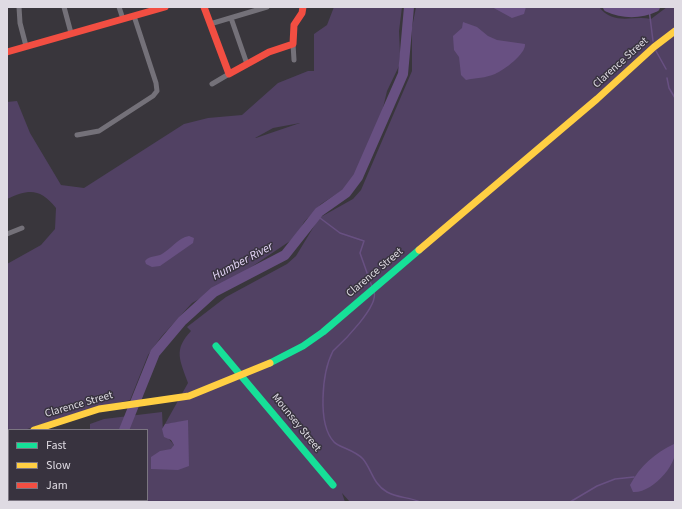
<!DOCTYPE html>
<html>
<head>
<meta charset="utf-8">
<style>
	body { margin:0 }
	#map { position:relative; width:682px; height:509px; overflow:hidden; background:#39363c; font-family:"Source Sans 3",sans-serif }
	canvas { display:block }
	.frame { position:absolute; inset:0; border:8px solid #dfdbe3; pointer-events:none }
	.legend { position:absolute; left:8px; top:429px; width:140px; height:72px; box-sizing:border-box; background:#38333f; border:1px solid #7b7681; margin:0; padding:5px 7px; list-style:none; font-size:12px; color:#dfdbe3 }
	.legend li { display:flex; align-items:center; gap:8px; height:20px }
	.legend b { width:20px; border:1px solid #7b7681 }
</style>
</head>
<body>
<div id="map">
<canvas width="682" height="509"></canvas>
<div class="frame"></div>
<ul class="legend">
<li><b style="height:5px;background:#16e098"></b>Fast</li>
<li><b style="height:5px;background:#ffcf43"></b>Slow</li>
<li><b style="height:5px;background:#f24e42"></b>Jam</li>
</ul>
</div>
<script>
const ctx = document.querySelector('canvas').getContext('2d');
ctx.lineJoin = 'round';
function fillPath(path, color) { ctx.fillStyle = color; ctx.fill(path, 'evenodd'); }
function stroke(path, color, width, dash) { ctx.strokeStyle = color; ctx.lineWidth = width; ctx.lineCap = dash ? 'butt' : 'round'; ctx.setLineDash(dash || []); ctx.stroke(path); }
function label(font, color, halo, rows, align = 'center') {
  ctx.font = font + ' "Source Sans 3",sans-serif'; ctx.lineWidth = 3; ctx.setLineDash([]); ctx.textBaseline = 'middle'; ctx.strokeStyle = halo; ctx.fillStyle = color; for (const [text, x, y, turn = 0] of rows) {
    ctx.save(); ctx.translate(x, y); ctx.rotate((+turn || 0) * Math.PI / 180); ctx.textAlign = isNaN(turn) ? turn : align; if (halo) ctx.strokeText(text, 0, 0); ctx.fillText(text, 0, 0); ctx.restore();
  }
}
const green = new Path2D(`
	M334,7h68l-3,24 1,23 -1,12 -12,25 -5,21 -6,18 -24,54 -31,20 -17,18 -6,11 -8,8 -61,41 -37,21 -31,34 -13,18 -18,45 -46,11 -60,19h-15v5h-2v-171l34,-19 14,-16 1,-21c-16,-20 -27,-19 -49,-9v-97l10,-1 13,32 31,52 23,3 100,-64 24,-6 34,-3 36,-32 30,-12h6v-37l13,-9zM300,123l-44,15h-1l18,-10z
	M416,7h183c15,19 34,8 52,12l16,-12h8v495h-325l-8,-9 3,9h-326l3,-2h125v-70h-57v-6l14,-5 58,-7 1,20 11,13 -10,22 24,-46 -23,3 23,-41c-8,-23 -15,-33 3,-52l-4,-4 39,-30 61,-33 9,-8 23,-38 34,-19 8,-9 51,-119v-43z`);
const water = new Path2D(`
	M492,7h34l-2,7 -12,4z
	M463,22l14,5 11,9 9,4 28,4c1,10 -21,26 -30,30 -9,4 -20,4 -29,6l-5,-5 -2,-18 -5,-7 -1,-14 9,-8z
	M189,236l5,2 -1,5 -33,23 -8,1 -6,-3 -1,-3c5,-6 12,-4 17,-7 10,-6 16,-16 27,-18z
	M188,420l1,46 -11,4 -27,-1v-12l9,-6 11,-2 3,-4 -3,-5 -7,-3 -2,-8 3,-5z
	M674,444c8,17 -22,50 -41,48l-3,-7c10,-19 25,-32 44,-41z`);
const stream = new Path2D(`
	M649,9l4,32
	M656,51l10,18
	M667,78l2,10 6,10
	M316,215l24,18 24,8 -4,12 12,34
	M374,292c5,14 -31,50 -41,59 -11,21 -16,73 1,91 4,5 21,8 29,17 9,11 10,25 24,33 10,6 23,5 33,10
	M570,502l27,-16 18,-7 19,-2`);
const river = new Path2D(`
	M608,7c15,7 32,7 47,0
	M124,430l31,-77 27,-32 32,-29 71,-37 34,-43 27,-19 12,-16 45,-103 6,-67
	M45,502l3,-2`);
const street = new Path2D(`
	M19,7l1,16 6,23
	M64,7l7,26
	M119,7l4,12
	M231,18l16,46
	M210,24l57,-17
	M293,44l1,16
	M212,84l17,-10
	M77,135l22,-4 54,-35 4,-5 -1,-8 -22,-67
	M7,234l15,-6`);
const fast = new Path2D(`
	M216,346l117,139
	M270,363l33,-17 20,-14 96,-82
	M7,439h2`);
const slow = new Path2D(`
	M419,250l178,-151 57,-52 21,-16
	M34,430l65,-21 90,-13 81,-33`);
const jam = new Path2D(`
	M204,7l25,67 40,-22 24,-8 1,-19 8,-12 1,-6
	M7,52l158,-45`);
const streetNames = [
	["Clarence Street",621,63,-42],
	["Clarence Street",375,273,-40],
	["Clarence Street",79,405,-16],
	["Mounsey Street",296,423,51]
];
const waterNames = [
	["Humber River",243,262,-28]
];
fillPath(green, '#514163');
fillPath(water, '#685082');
stroke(stream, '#685082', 1.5);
stroke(river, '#685082', 10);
stroke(street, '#747179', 5);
stroke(fast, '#16e098', 7);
stroke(slow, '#ffcf43', 7);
stroke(jam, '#f24e42', 7);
label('11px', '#dfdbe3', '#38333f', streetNames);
label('italic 12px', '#e8d9fb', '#38333f', waterNames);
</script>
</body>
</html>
